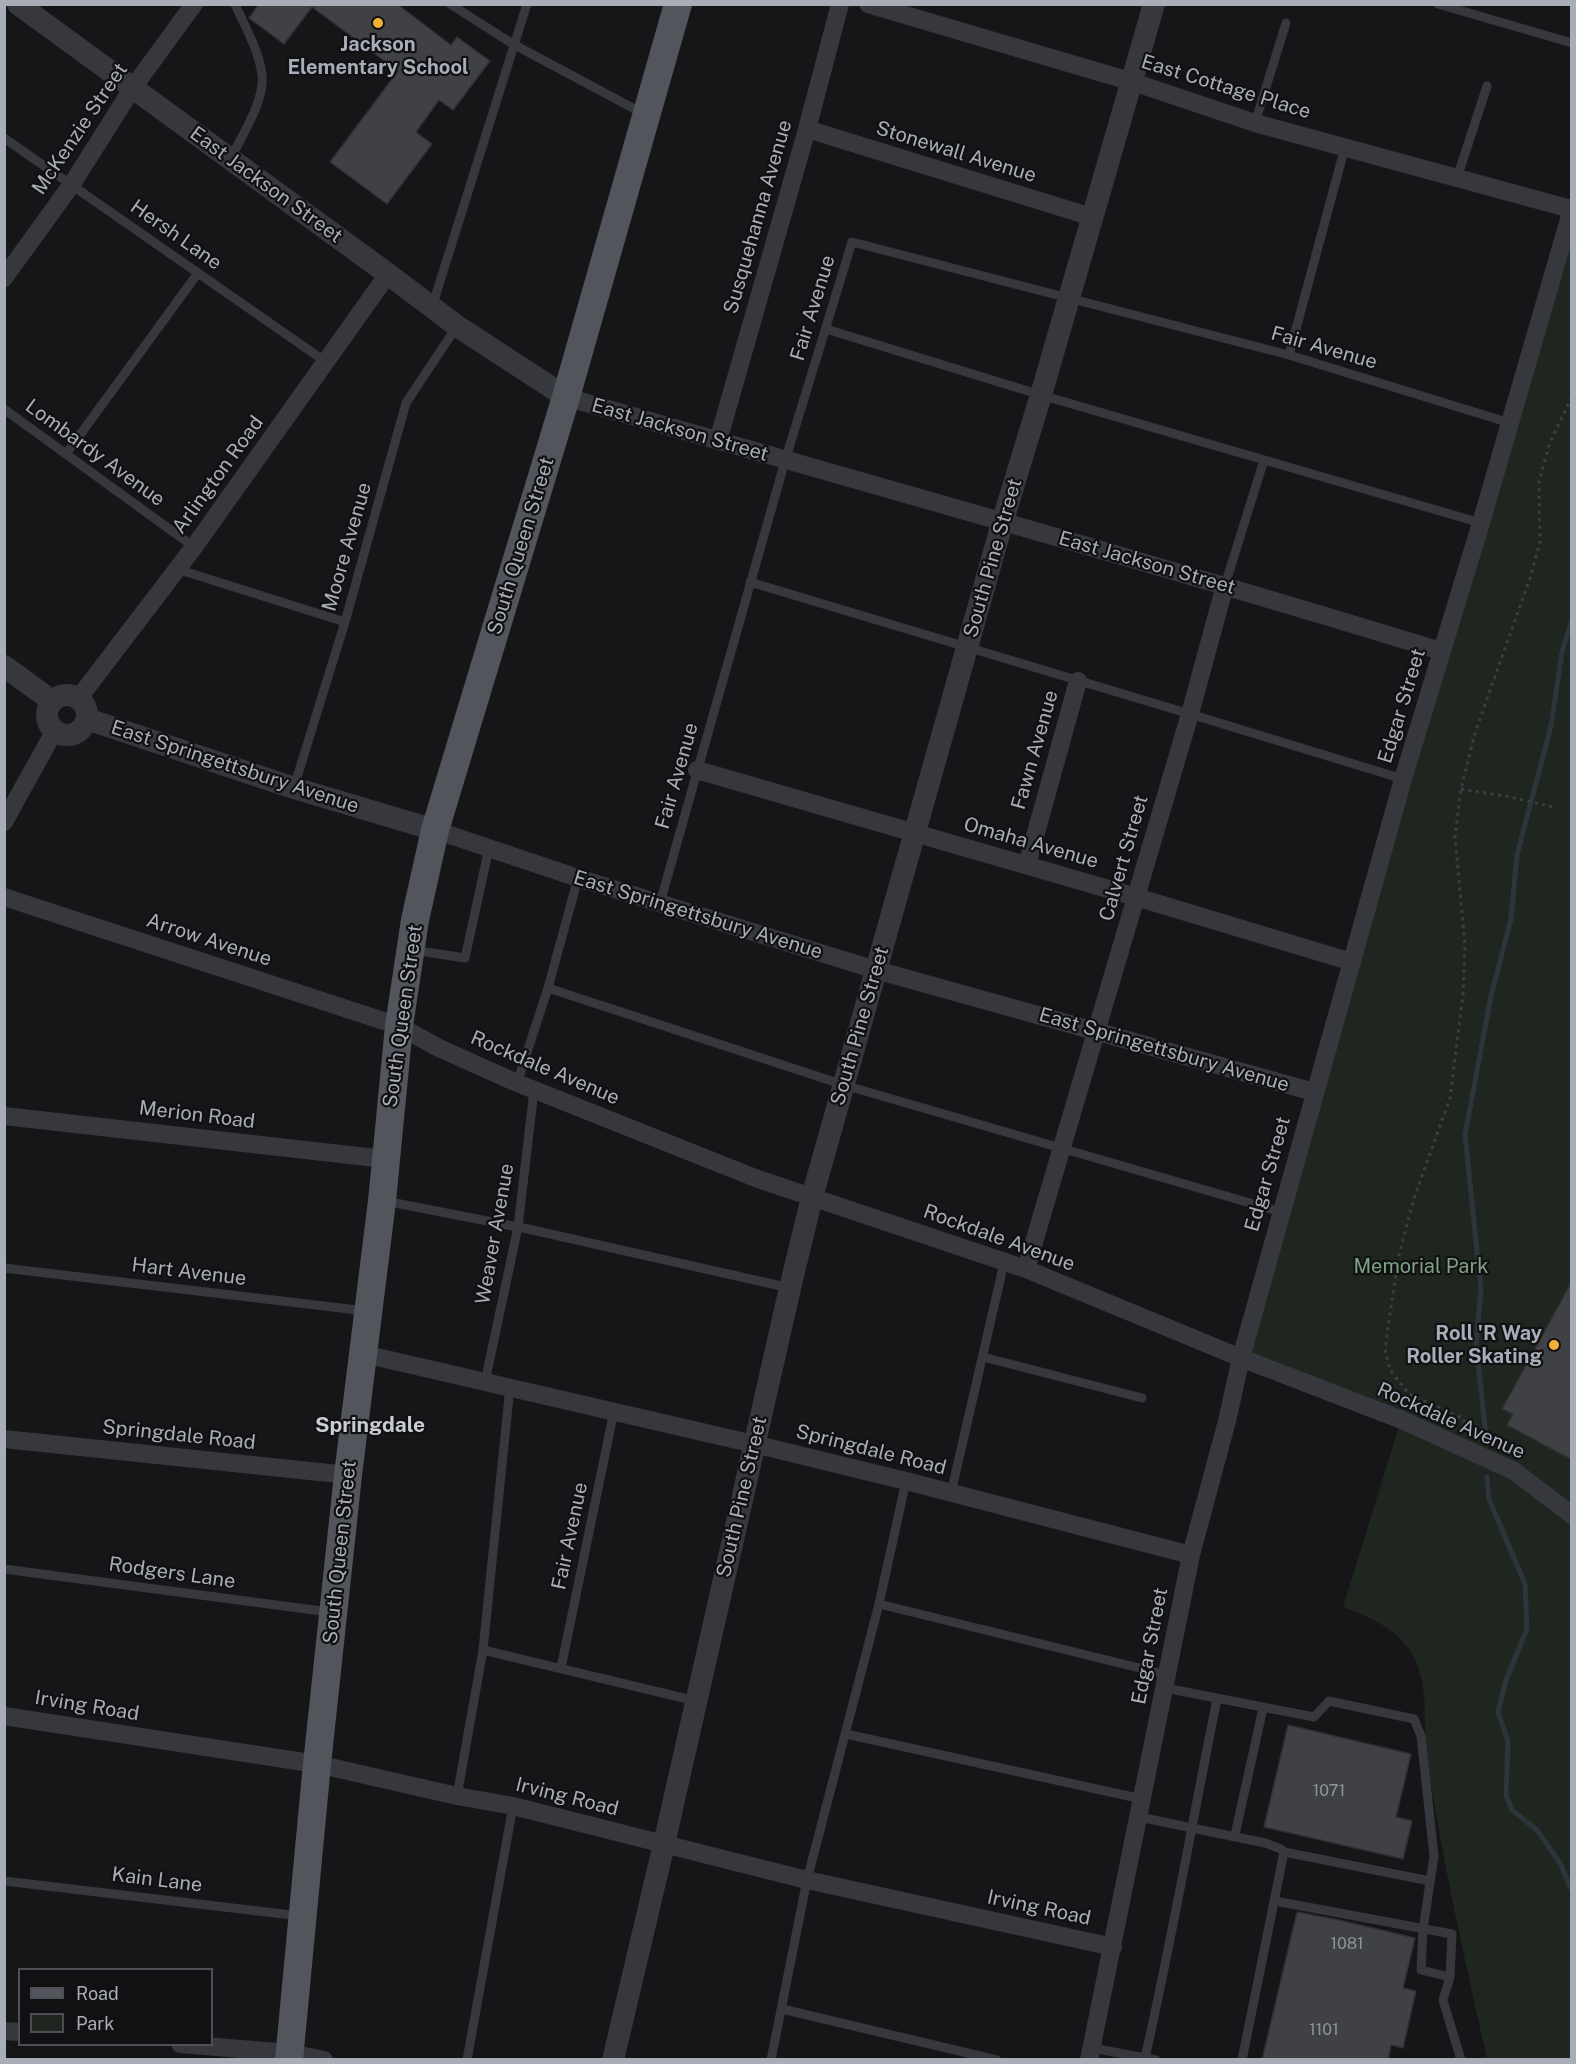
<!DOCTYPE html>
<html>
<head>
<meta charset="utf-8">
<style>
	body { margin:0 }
	#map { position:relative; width:1576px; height:2064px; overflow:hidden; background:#161618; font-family:"Public Sans",sans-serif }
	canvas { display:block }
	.frame { position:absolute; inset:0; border:6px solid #a8adb8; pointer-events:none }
	.legend { position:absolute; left:18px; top:1968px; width:195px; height:78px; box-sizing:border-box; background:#111113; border:2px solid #4d4f55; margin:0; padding:8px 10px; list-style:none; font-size:18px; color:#a8adb8 }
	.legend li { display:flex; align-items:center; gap:12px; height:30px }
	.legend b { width:30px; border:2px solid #4d4f55 }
</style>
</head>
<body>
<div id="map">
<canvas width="1576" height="2064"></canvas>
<div class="frame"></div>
<ul class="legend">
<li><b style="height:8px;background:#53555c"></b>Road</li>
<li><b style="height:16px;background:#1e261f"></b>Park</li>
</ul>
</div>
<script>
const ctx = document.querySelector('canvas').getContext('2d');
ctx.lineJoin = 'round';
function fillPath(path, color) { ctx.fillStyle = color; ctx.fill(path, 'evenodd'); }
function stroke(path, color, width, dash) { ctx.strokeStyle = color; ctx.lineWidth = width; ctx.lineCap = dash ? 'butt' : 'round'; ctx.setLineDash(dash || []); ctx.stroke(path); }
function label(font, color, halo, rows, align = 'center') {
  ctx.font = font + ' "Public Sans",sans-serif'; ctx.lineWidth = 4.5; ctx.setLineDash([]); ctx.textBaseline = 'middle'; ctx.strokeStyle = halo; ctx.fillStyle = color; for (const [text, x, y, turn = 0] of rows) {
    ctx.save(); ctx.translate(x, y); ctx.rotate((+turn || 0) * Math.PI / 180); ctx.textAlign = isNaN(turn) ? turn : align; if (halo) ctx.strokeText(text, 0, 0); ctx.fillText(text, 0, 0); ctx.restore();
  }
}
const green = new Path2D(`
	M1571,209v1850h-84c-22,-99 -45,-199 -60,-300 -5,-34 3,-67 -12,-99 -13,-29 -44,-43 -72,-53l58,-187 -160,-62z`);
const stream = new Path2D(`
	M1486,1435l-10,-90 5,-56 -16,-154 26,-139 20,-77 6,-64 34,-129 11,-74 10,-32
	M1487,1477l2,22 36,85 2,45 -21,51 -8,32 10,29 -2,54 6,15 25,20 23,33 12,28`);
const building = new Path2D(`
	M259,4h138l54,41 6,-8 33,24 -37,49 -14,-10 -23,32 16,12 -45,60 -57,-42 68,-91 -86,-64 -28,37 -35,-26z
	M1572,1281v179l-65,-35 6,-11 -11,-5z
	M1288,1725l123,29 -15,63 16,4 -9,38 -139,-32z
	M1297,1912l42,8 76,18 -12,50 13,3 -13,57 -12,-3 -3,15h-126z`);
const path = new Path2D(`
	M1461,789l50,8 46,11
	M1465,1430l-1,-11 -55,-25 -19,-24 -5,-21 13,-90 16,-61 36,-100 13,-104 2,-49 -10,-108 6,-48 14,-56 55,-155 10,-36 -1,-60 10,-37 23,-49`);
const service = new Path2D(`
	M450,4l63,40 131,70
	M1438,4l134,39
	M1255,123l31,-100
	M4,138l322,224
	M231,158c11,-23 34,-58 31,-83 -3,-25 -17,-48 -27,-71
	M1457,178l30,-92
	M432,307l95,-303
	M826,329l215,66 440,128
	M1289,355l56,-208
	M4,409l190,138
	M66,454l132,-181
	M177,569l168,53
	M750,582l440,132 213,65
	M1225,585l39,-125
	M294,787l51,-165 61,-219 51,-77
	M660,903l125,-442 67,-219 437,113 221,68
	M413,950l52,8 24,-110
	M548,988l296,97 437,127
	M517,1083l31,-95 30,-110
	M385,1201l143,28 262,59
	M4,1268l362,43
	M983,1357l159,41
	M485,1382l33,-155 16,-137
	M951,1493l53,-230
	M4,1569l325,43
	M879,1604l289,71
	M483,1650l213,51
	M561,1668l53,-257
	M1165,1688l149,29 15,-16 85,18 7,17 13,120 -11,73 -2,41 29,7
	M846,1734l296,65
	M457,1796l26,-146 27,-263
	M1139,1817l126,26 16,6 3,3 -42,208
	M1235,1835l28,-127
	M1284,1852l146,29
	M4,1881l296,35
	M1275,1901l177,33 -2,43 -7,23 18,60
	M782,2009l215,51
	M1092,2048l64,12
	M1145,2058c27,-119 48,-240 72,-359
	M467,2060l46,-254
	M771,2060l36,-180 72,-276 27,-123`);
const minor = new Path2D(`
	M868,4l265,78 122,41 316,86
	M807,129l285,88
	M4,278l68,-94 60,-95 62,-85
	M566,397c292,84 585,165 875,254
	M718,441l89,-312 33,-125
	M78,699l116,-152 194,-273
	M697,770l439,127 216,65
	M4,822l51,-92
	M435,830l143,48 298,92 438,122
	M1027,865l51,-184
	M4,897l395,129 40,22 78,35 241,96 268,90 215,89 161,62 112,51 58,44
	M4,1116l381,43
	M1026,1269l164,-555 35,-129
	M364,1354l390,90 152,37 285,74
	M4,1439l344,36
	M4,1716l313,48 140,32 56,10 294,74 306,67
	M4,2031l16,1
	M180,2044l110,9 34,7
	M1089,2060l102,-505 36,-134 14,-63 162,-579 78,-256 91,-314`);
const tertiary = new Path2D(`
	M18,4l370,270 69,52 109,71
	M4,666l48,35
	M47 715a20 20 0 1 1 40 0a20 20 0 1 1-40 0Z
	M87,719l207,69 141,42
	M613,2060l51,-216 126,-556 22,-91 191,-677 38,-125 113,-391`);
const primary = new Path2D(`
	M289,2060l28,-296 31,-289 34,-274 17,-175 16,-106 20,-90 131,-433 112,-393`);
const markers = [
	[378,23,6,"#f2b134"],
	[1554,1345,6,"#f2b134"]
];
const numberNames = [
	["1071",1329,1791],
	["1081",1347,1944],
	["1101",1324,2030]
];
const poiNames = [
	["Jackson",378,45],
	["Elementary School",378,68],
	["Roll 'R Way",1542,1334,"right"],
	["Roller Skating",1542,1357,"right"]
];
const streetNames = [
	["East Cottage Place",1226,87,17],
	["McKenzie Street",80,129,-56],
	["Stonewall Avenue",956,152,17],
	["East Jackson Street",266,185,36],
	["Susquehanna Avenue",758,217,-74],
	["Hersh Lane",176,235,35],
	["Fair Avenue",813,308,-73],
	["Fair Avenue",1324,348,16],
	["East Jackson Street",680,430,16],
	["Lombardy Avenue",95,453,36],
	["Arlington Road",218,475,-54],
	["South Queen Street",521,546,-73],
	["Moore Avenue",347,547,-74],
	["South Pine Street",993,558,-74],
	["East Jackson Street",1147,563,16],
	["Edgar Street",1402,706,-73],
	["Fawn Avenue",1035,750,-74],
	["East Springettsbury Avenue",235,767,18],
	["Fair Avenue",677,776,-74],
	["Omaha Avenue",1031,843,16],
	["Calvert Street",1124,858,-74],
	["East Springettsbury Avenue",698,915,17],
	["Arrow Avenue",209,940,18],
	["South Queen Street",403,1016,-82],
	["South Pine Street",860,1026,-74],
	["East Springettsbury Avenue",1164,1050,16],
	["Rockdale Avenue",545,1068,23],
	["Merion Road",197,1115,7],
	["Edgar Street",1268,1174,-74],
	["Weaver Avenue",495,1234,-80],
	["Rockdale Avenue",999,1238,20],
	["Hart Avenue",189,1272,7],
	["Rockdale Avenue",1451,1421,24],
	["Springdale Road",179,1435,6],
	["Springdale Road",871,1450,14],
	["South Pine Street",742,1497,-77],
	["Fair Avenue",570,1536,-78],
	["South Queen Street",340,1552,-84],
	["Rodgers Lane",172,1573,8],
	["Edgar Street",1150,1646,-79],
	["Irving Road",87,1706,9],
	["Irving Road",567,1797,14],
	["Kain Lane",157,1880,7],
	["Irving Road",1039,1908,12]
];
const parkNames = [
	["Memorial Park",1421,1267]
];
const neighbourhoodNames = [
	["Springdale",370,1426]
];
fillPath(green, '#1e261f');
stroke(stream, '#2c353c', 5);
fillPath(building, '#404145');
stroke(building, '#303034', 1.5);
stroke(path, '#3d3f44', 3, [3, 4.5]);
stroke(service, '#37383d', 9);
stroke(minor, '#37383d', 18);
stroke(tertiary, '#37383d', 22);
stroke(primary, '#53555c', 28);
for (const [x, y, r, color] of markers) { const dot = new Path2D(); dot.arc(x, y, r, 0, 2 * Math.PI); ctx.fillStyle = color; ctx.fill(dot); stroke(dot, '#111113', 2); }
label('16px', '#8e929b', null, numberNames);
label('bold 20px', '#a8adb8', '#111113', poiNames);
label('20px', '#a8adb8', '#111113', streetNames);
label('20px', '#7fa381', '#111113', parkNames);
label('bold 21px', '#c9ccd4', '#111113', neighbourhoodNames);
</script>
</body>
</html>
